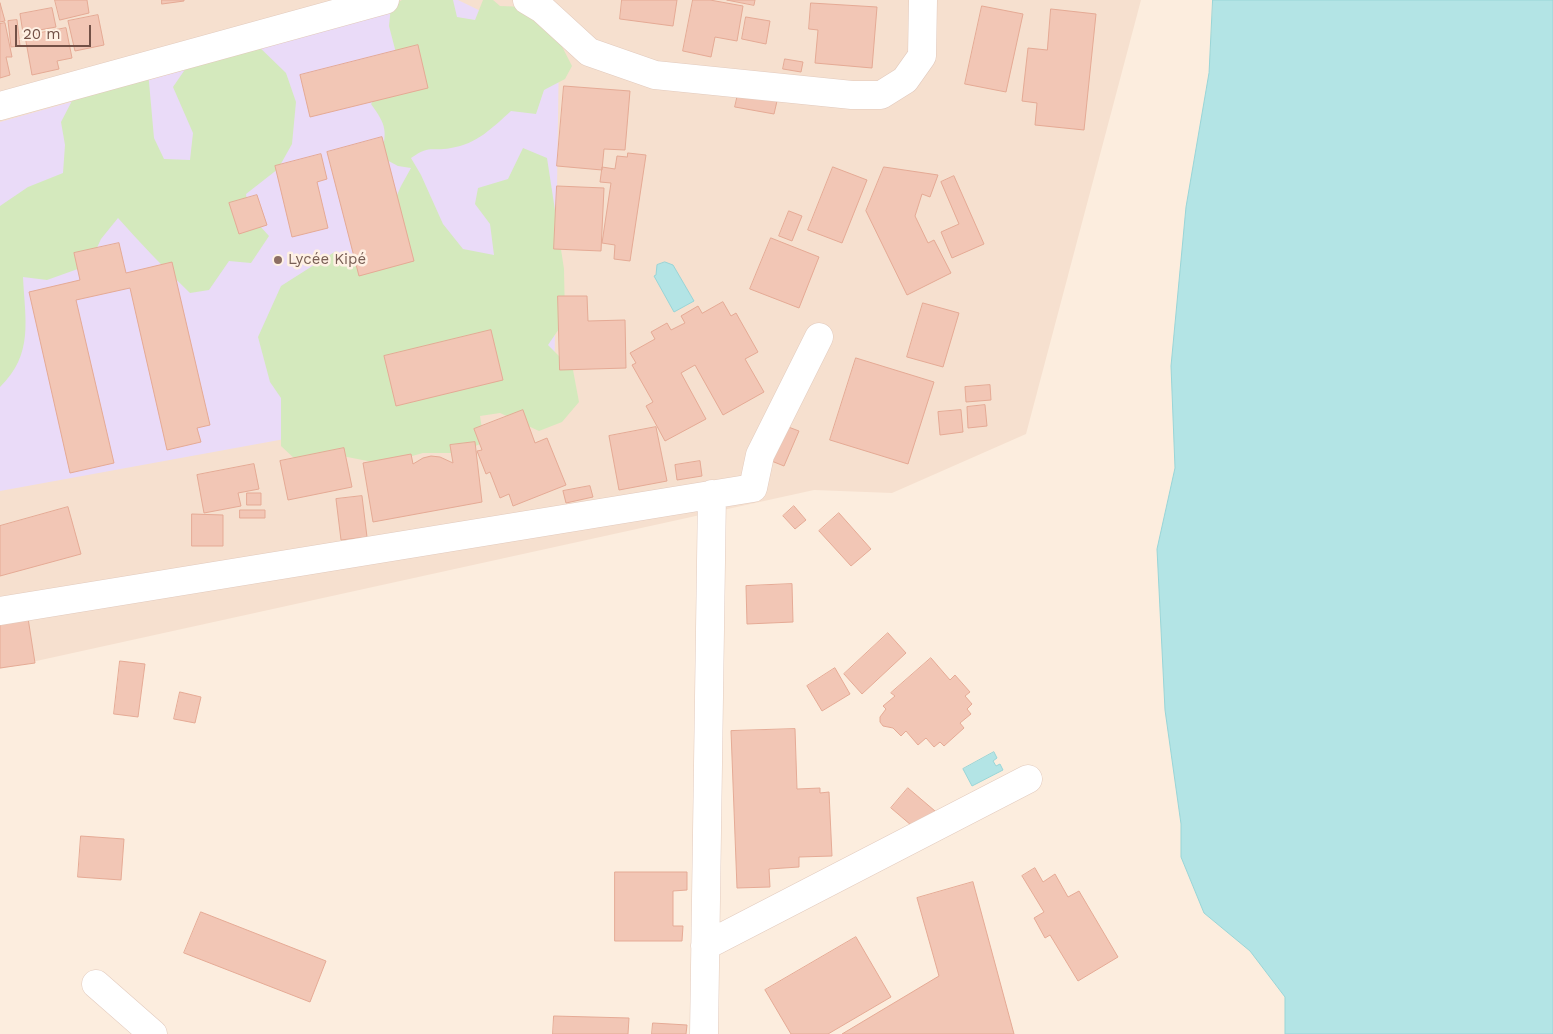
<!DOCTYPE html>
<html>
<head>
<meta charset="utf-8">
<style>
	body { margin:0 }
	#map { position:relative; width:1553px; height:1034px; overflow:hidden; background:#fcedde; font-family:"Work Sans",sans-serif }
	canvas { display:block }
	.scale { position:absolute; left:15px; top:25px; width:76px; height:22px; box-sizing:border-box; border:2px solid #725046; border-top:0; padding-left:6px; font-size:15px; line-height:18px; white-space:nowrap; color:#725046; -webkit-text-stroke:4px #fff1e4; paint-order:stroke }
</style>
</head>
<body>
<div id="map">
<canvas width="1553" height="1034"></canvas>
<div class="scale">20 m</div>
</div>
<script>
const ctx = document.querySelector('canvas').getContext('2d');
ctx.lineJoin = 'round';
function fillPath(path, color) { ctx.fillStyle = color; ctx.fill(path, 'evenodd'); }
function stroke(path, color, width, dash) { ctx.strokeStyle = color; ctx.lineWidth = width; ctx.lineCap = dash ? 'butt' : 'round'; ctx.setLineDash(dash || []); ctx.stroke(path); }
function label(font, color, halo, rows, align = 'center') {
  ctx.font = font + ' "Work Sans",sans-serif'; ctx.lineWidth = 5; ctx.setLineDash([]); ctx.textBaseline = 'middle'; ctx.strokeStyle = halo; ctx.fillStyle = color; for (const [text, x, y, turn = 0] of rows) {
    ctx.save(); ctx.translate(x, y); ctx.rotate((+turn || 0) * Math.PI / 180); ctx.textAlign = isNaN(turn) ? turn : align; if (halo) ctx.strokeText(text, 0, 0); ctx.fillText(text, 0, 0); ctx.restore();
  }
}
const residential = new Path2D(`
	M0,0h1141l-115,434 -134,59 -78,-3 -814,179z`);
const education = new Path2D(`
	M433,0h25l101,49 -5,350 -242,35 -312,57v-369z`);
const green = new Path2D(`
	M402,0h51l4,17 18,3 8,-20h10l7,6 27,1 21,12 24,47 -7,13 -21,11 -8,24 -25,-3c-19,17 -34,33 -60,37 -21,4 -20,-4 -40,10l10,17 22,49 20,25 31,6 -4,-31 -15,-20 3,-16 30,-9 15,-31 24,10 17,111 1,51 -17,25 25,25 6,32 -17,20 -23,9 -39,-18 -20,3 4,26 -23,11h-38l-40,11 -46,-9 -42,4 -14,-13v-48l-11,-16 -12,-45 23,-51 55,-35 13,11 16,6 36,-82 10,-18 -13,-2 -17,-9c6,-26 6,-31 -10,-53l10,-15 15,-36 -7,-27 2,-20z
	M253,41l33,32 10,29 -4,42 -14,25 -32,25 3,20 20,22 -18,27 -22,-2 -20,29 -19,3c-25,-24 -49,-49 -72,-75l-17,21 -12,26 -42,15 -24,-3c2,43 11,77 -23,110v-181l28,-19 35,-14 2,-28 -4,-23 13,-25 74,-26 6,67 10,21 26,1 3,-27 -20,-46 24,-35z`);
const water = new Path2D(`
	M1213,0h340v1034h-268v-37l-35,-46 -46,-38 -23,-56v-33l-16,-114 -8,-161 18,-81 -4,-102 15,-159 23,-134z
	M665,262l8,3 21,36 -20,11 -20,-36 2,-1 1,-10z
	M994,752l3,6 -4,3 3,5 4,-2 3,6 -31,16 -9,-17z`);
const building = new Path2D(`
	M55,0h32l2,13 -29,7z
	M162,0h22v1l-22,3z
	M622,0h55l-4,26 -53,-7z
	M693,0h17l33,6 -6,35 -22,-4 -4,20 -28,-6z
	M727,0h28l-1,5z
	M0,3l5,18 -5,1z
	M811,3l66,4 -5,61 -57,-5 3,-33 -9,-1z
	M982,6l41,8 -17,78 -41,-8z
	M52,8l4,19 -33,6 -3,-19z
	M1051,9l45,5 -12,116 -49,-5 2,-22 -15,-2 6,-53 19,2z
	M98,15l6,30 -29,6 -7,-30z
	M746,17l24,4 -4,23 -24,-5z
	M17,20l3,26 -9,1 -3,-26z
	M5,23l7,34h-6l4,18 -10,3v-54z
	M66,28l6,30 -15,3 2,8 -27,6 -7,-39z
	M418,45l10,43 -118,29 -10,-42z
	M785,59l18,3 -2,10 -18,-3z
	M564,86l66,5 -5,59 -21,-1 -2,21 -45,-4z
	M738,94l39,7 -3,13 -39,-7z
	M382,137l32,124 -55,15 -32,-124z
	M628,153l18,2 -16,106 -16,-2 1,-14 -13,-2 9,-60 -11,-1 2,-15 13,2 2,-13 10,1z
	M321,154l6,25 -10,3 11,46 -36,9 -17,-71z
	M833,167l34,13 -25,63 -34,-13z
	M884,167l54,8 -8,22 -8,-3 -7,22 13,27 6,-3 17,33 -44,22 -41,-84z
	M954,176l30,68 -32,14 -11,-26 18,-8 -18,-42z
	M557,186l47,2 -3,63 -47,-2z
	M257,195l10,30 -28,9 -10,-31z
	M789,211l13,5 -10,25 -13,-5z
	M771,238l48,19 -20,51 -49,-19z
	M119,243l7,30 46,-11 38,163 -13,3 4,14 -34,8 -37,-162 -54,12 38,163 -44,10 -41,-181 51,-12 -6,-27z
	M558,296h29l1,25 37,-1 1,48 -66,2z
	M723,302l8,14 5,-3 22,39 -13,7 19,33 -41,23 -28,-50 -14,8 25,46 -41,22 -19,-35 7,-4 -21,-37 4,-2 -6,-10 25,-14 -4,-7 16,-9 4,7 14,-7 -4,-7 17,-10 4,7z
	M923,303l36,10 -16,54 -36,-10z
	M491,330l12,50 -107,26 -12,-50z
	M856,358l78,24 -26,82 -78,-24z
	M990,385l1,15 -25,2 -1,-15z
	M985,405l2,21 -19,2 -1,-21z
	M523,410l12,33 12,-5 19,47 -53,21 -4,-12 -9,4 -10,-26 -4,2 -9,-23 5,-1 -8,-21z
	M961,410l2,22 -23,3 -2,-23z
	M783,425l16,6 -15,35 -15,-6z
	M656,427l11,54 -48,9 -10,-54z
	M475,442l7,60 -109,20 -10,-59 48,-9 2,10 10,-6 8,-2 9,1 13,6 -3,-18z
	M344,448l8,39 -64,13 -8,-39z
	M700,461l2,15 -25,4 -2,-15z
	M254,464l5,25 -21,4 3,13 -37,7 -7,-38z
	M590,486l3,11 -27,6 -3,-12z
	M247,493h14v12h-14z
	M362,496l5,41 -26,3 -5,-41z
	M794,506l12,14 -11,9 -12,-13z
	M68,507l13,47 -81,22v-50z
	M240,510h25v8h-25z
	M839,513l32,36 -20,17 -32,-35z
	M192,514l31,1v31h-31z
	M792,584l1,38 -46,2 -1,-38z
	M28,618l7,45 -35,5v-46z
	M888,633l18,20 -44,41 -18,-20z
	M931,658l19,22 5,-5 15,17 -5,4 7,8 -5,5 4,5 -11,9 4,5 -20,18 -4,-4 -6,5 -8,-9 -8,7 -12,-14 -5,5 -8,-8 -10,-2 -3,-4v-5l6,-8 -3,-3 12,-10 -4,-3z
	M120,661l25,3 -7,53 -24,-3z
	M835,668l15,26 -28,17 -15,-25z
	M180,692l21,5 -6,26 -21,-4z
	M795,729l2,60 23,-1v5l9,-1 3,64 -33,1v10l-30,2 1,18 -33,1 -6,-157z
	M908,788l27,23 -17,20 -27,-23z
	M81,836l43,3 -3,41 -43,-3z
	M1035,868l8,14 12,-8 13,23 11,-6 39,66 -40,24 -28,-46 -5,3 -11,-20 10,-6 -22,-36z
	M615,872h72v18l-14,1v35h10l-1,15h-67z
	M973,882l41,152h-172l97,-58 -22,-78z
	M201,912l125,49 -16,41 -126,-49z
	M856,937l35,60 -63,37h-37l-26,-44z
	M554,1016l75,2 -1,16h-75z
	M653,1023l34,2 -1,9h-34z`);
const minor = new Path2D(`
	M527,0l15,9 47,43 66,23 197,20h29l24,-15 17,-24 1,-56
	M0,106l385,-106
	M0,611l753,-123 7,-33 59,-118
	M705,946l323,-167
	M96,984l57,50
	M704,1034l8,-540`);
const markers = [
	[278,260,5,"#8d6e63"]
];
const educationNames = [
	["Lycée Kipé",288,260]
];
fillPath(residential, '#f6e0cf');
fillPath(education, '#eadbf8');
fillPath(green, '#d4e9bd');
fillPath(water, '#b3e4e5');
stroke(water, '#99d5d7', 1);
fillPath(building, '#f2c6b5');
stroke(building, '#e5aa95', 1);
stroke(minor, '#e2cabd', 29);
stroke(minor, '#fff', 28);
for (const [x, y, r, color] of markers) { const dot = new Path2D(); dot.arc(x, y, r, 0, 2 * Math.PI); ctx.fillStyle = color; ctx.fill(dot); stroke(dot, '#fff1e4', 2); }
label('15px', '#785e54', '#fff1e4', educationNames, 'left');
</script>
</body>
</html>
